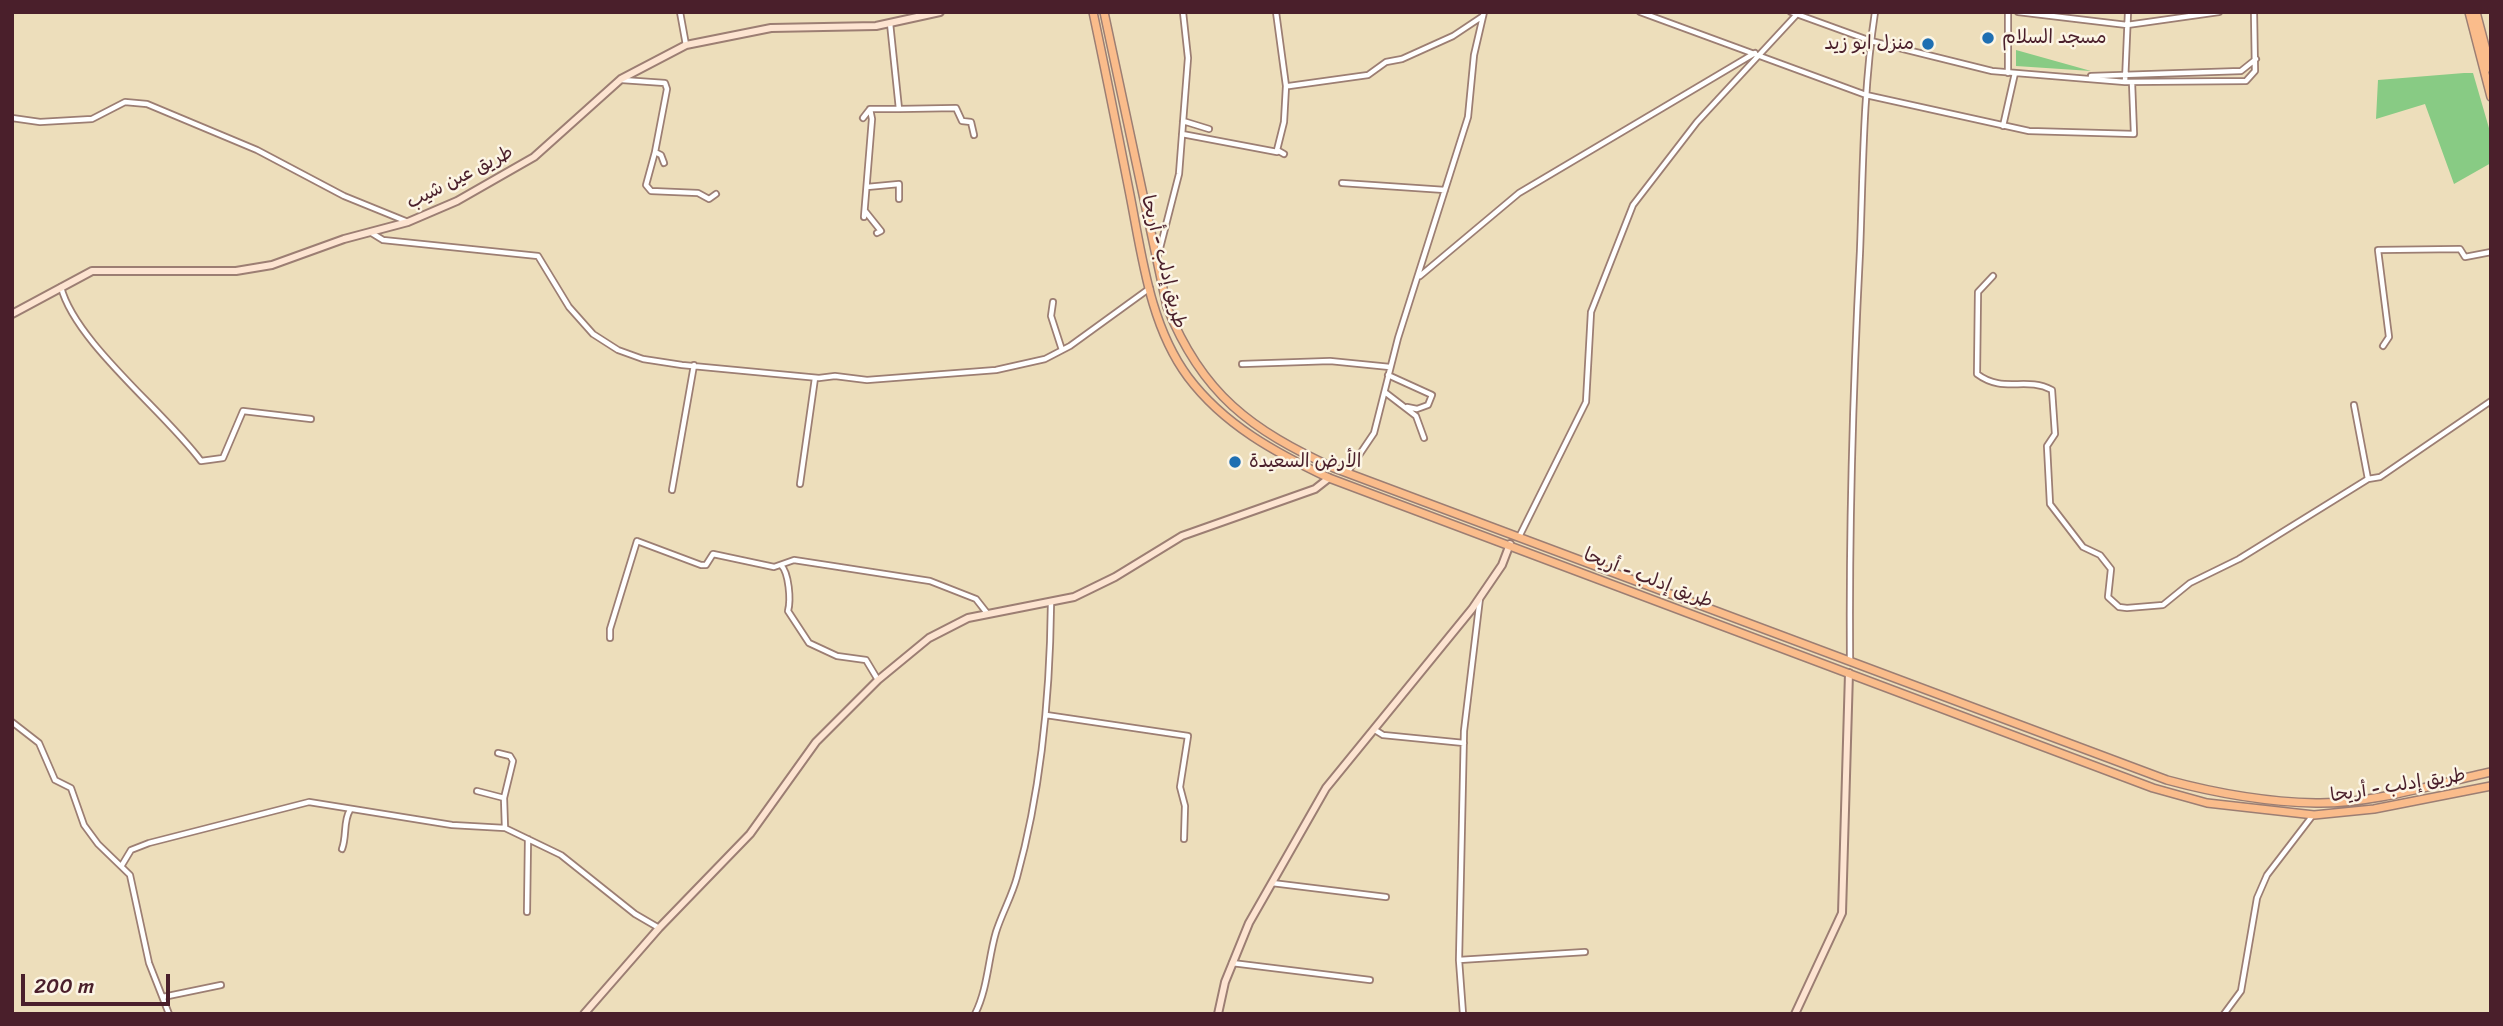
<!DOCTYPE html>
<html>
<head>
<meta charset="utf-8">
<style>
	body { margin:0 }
	#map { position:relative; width:2503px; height:1026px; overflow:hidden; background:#eddebb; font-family:Sriracha,sans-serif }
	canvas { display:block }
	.frame { position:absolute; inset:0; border:14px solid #4a1f2b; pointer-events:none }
	.scale { position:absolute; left:21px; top:974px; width:149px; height:32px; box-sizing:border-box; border:4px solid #4a1f2b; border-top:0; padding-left:9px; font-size:21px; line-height:24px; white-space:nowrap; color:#4a1f2b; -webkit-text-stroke:5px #fcf5e5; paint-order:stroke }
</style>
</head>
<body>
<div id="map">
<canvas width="2503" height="1026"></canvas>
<div class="frame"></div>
<div class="scale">200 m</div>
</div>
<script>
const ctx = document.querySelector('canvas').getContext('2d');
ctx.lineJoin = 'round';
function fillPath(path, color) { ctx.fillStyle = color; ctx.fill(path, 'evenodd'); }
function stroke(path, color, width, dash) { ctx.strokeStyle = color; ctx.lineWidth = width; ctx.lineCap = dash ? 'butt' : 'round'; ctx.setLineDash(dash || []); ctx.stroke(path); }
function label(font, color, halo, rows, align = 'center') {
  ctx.font = font + ' Sriracha,"Playpen Sans Arabic",sans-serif'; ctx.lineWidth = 5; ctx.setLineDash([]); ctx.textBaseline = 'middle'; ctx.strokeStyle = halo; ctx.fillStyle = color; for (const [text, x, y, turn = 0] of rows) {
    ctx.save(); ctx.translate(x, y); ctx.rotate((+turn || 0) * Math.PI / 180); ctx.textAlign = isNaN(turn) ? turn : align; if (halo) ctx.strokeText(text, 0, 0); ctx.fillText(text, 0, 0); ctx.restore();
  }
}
const green = new Path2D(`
	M2016,50l75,21 -75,-5z
	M2464,73h9l18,62v28l-37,21 -29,-80 -49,15 2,-39z`);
const street = new Path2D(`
	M680,12l6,33
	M1276,12l10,74h3l79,-11 18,-13 16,-3 51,-23 30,-20
	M1640,12l226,83 163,36 105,3 -2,-52
	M1791,12l80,29 121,30 133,11 121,-1 9,-10 -1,-59
	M2008,12v61
	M2018,12l109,13 92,-13
	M890,23l9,86 57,-1 6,13 9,1 3,13
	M2091,76l150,-5 15,-12
	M622,80l43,3 2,6 -12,63 6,3 3,8
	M2125,82l3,-70
	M12,118l28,4 52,-3 33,-17 22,2 110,46 87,46 64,26
	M863,118l7,-9h29
	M1183,121l26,8
	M2003,126l12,-53
	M1182,134l95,18
	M655,152l-9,33 5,6 47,2 11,6 7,-5
	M1284,154l-7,-4 7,-28 2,-36
	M1342,183l103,7
	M867,187l32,-3v15
	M865,211l16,20 -4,2
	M864,217l8,-98 -2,-10
	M370,232l13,8 155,16 31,51 24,27 25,16 25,9 39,6 137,13 16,-2 32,4 129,-10 49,-11 25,-13 80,-58
	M1158,256l21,-82 9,-116 -5,-46
	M1420,276l99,-83 236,-140
	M1993,276l-15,16 -1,82c27,20 48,2 75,16l3,44 -8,12 3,58 33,43 17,8 11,14 -3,28 11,10 8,1 36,-3 27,-22 49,-24 129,-80 12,-2 111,-76
	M61,287c14,55 103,124 140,174l22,-3 20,-47 68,8
	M1053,302l-2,14 11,34
	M2383,346l6,-9 -11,-87 82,-1 5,8 26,-5
	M1242,364l88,-3 60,6
	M1388,375l44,20 -4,10 -11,4 -10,-2
	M1386,393l30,23 8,22
	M2354,405l14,74
	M1347,473l27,-40 24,-95 70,-221 6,-62 10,-43
	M800,484l15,-106
	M672,490l22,-125
	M1519,537l67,-135 5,-90 42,-107 64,-83 102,-110
	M781,565c8,8 10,35 7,46l21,32 28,13 29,4 12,20
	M610,638v-9l27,-88 64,24h5l7,-11 61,13 20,-7 136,21 46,18 11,14
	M1850,661c-1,-137 3,-273 10,-410 3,-79 3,-160 15,-239
	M1046,715l142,21 -8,51 5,19 -1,33
	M12,722l27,21 16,37 16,8 13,37 14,19 32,31 19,88 20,51
	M1375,730l8,5 81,8
	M498,753l12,3 3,5 -9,37
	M477,791l27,7 1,30
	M342,849c5,-13 1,-28 8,-39
	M122,865l9,-15 18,-7 160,-41 143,23 53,3 56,27 74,59 24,14
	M1272,883l114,14
	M527,912l1,-73
	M1459,960l126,-8
	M1232,963l138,17
	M163,997l58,-12
	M975,1014c13,-26 13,-55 21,-82 6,-19 16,-36 21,-55 25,-90 33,-182 34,-274
	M1463,1014l-4,-54 5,-229 16,-133
	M2224,1014l17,-23 16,-93 10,-23 46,-60`);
const secondary = new Path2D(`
	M12,314l80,-43h144l36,-6 72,-26 64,-17 49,-21 77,-44 87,-78 65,-34 85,-17 105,-2 64,-14
	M584,1014l75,-86 91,-94 66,-92 62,-62 51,-42 39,-20 106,-21 41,-20 67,-41 133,-47 14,-11
	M1218,1014l7,-32 24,-59 77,-135 146,-179 30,-44 8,-21
	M1795,1014l47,-101 7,-240`);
const primary = new Path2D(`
	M1093,12c13,61 25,122 37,183 12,61 20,131 58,182 36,48 88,76 141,101l824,310 54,15 107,12 60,-6 117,-23
	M1104,12l63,295c35,87 84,123 167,161l833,312c48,13 99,22 149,23 57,1 119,-19 175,-31
	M2469,12l22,85
	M2476,12l15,57`);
const markers = [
	[1988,38,7,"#1f6fb2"],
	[1928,44,7,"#1f6fb2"],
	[1235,462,7,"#1f6fb2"]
];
const poiNames = [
	["مسجد السلام",2002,38],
	["منزل ابو زيد",1914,44,"right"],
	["الأرض السعيدة",1249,462]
];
const streetNames = [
	["طريق عين شيب",460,178,-27],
	["طريق إدلب - أريحا",1163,262,76],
	["طريق إدلب - أريحا",1648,579,21],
	["طريق إدلب - أريحا",2398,786,-9]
];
fillPath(green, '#88cb84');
stroke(street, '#9c7e73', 8);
stroke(secondary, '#9c7e73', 10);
stroke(primary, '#9c7e73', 10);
stroke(street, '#fff', 4.5);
stroke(secondary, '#fde4d1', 6);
stroke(primary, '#fabc8b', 7);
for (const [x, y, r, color] of markers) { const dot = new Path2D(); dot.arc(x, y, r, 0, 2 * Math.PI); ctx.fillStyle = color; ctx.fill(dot); stroke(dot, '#fcf5e5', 2.5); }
label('19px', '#4a1f2b', '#fcf5e5', poiNames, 'left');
label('19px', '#4a1f2b', '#fcf5e5', streetNames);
</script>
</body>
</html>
